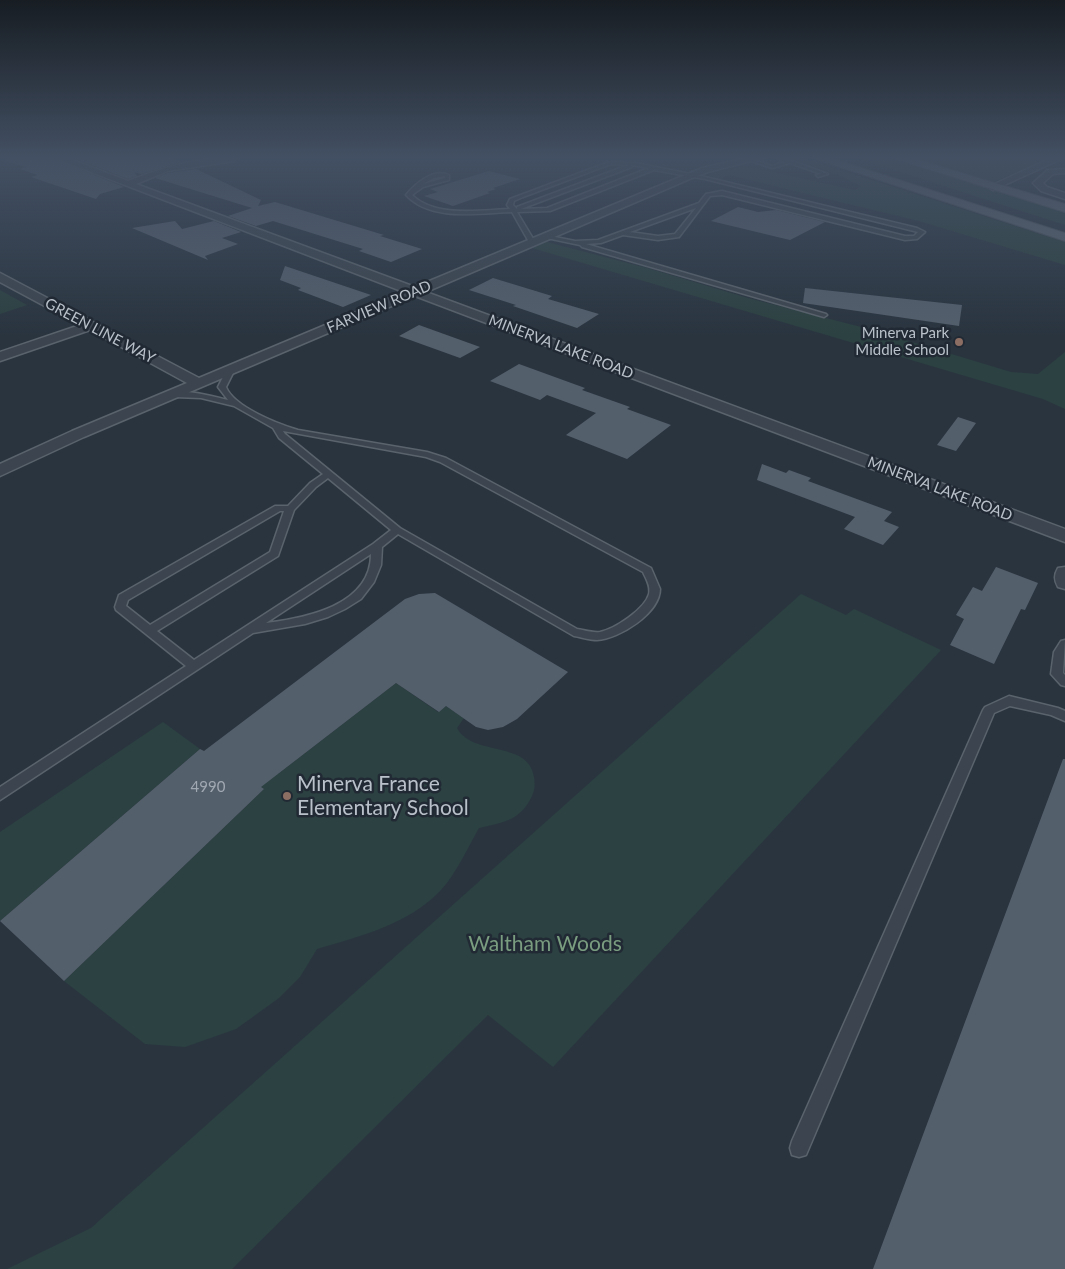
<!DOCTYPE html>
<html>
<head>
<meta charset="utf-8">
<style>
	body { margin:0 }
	canvas { display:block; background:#29343f }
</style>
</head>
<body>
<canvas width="1065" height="1269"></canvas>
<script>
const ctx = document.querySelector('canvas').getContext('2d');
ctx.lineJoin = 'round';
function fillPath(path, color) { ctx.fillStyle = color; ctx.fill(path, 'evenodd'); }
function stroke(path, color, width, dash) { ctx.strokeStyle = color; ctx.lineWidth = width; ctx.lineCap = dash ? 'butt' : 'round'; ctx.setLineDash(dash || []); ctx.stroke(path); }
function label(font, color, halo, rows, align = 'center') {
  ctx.font = font + ' Lato,sans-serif'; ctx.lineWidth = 5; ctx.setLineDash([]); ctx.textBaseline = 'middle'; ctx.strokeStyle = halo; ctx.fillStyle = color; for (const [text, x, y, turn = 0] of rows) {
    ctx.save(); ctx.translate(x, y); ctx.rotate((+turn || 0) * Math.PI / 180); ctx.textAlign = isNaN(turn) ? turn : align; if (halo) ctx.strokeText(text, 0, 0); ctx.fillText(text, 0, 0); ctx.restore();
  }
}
const green = new Path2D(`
	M784,157l22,2 259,83v23l-146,-44 -190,-46 -12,6 -9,-6 6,-3 31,-6 110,24 6,-4 -25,-12z
	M854,157h30l181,53v15z
	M906,157h147l-57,24h-7z
	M547,242l100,26 101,30 117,30 146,44 27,2 27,-22v57l-22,-10 -511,-151z
	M0,290l27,15 -27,9z
	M801,594l45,21 8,-6 87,41 -388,417 -65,-52 -256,254h-225l84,-41z
	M396,683l42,29 8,-6 18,12 -7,10c15,29 72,12 77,49 1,8 1,12 -2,19 -12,25 -28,26 -53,32 -11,19 -23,46 -38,62 -33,35 -81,46 -124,59l-17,28 -21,21 -43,31 -51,18 -40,-3 -81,-63 200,-192 -7,-4 16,-14 5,3z
	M163,722l37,27 -200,172v-89z`);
const building = new Path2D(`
	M6,157h44l74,30 -24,7 -4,5 -65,-22 7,-2 -18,-6 6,-2 -21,-6z
	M71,157h101l9,5 -40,12 -7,-2 3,4 -9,3z
	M196,169l65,31 -3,6 17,-4 109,33 -4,1 42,13 -31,13 -32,-11 4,-2 -90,-28 -17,5 -28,-10 24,-8 -97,-30 13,-5z
	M489,171l31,8 -27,9 3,1 -9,3 3,1 -37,13 -29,-10 14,-4 -8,-3z
	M738,207l20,5 18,-2 49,12 -35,18 -79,-19z
	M175,221l7,8 32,-8 27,11 -19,6 16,6 -33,12 3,4 -76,-32z
	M285,266l86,29 -28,12 -45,-17 3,-2 -21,-8z
	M493,278l59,18 -4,3 51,15 -22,14 -64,-22 3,-1 -47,-15z
	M805,288l157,17 -3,21 -156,-23z
	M419,325l61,22 -20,11 -61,-22z
	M519,364l66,24 -3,2 48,17 -3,2 44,16 -44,34 -61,-24 30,-22 -49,-18 -7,5 -50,-19z
	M958,417l18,6 -20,28 -19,-6z
	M762,464l24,9 3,-3 22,8 -3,3 84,31 -8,9 15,6 -16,18 -39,-16 11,-12 -98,-37z
	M996,567l42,16 -13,27 -4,-1 -27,55 -44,-19 14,-26 -8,-4 17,-28 9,4z
	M435,593l133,79 -51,47 -14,8 -15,3 -12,-3 -30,-21 -7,6 -43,-29 -135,104 3,2 -200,192 -64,-60 200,-172 4,2 201,-152 14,-5z
	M1063,759h2v510h-192z`);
const lane = new Path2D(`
	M774,157h7l47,17 -10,3 -2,-2 5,-1 -31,-11 -18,5 -24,-8 2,-1 22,7 13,-4z
	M609,162l27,1 69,14 212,51 8,4 -8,7 -12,1 -183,-45 -12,1 -31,41 -21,3 -35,-5 -22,8 -15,1 240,70 1,1 -3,2 -242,-70 -2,-2 -38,-8 3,-2 30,6 23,-1 101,-37 7,-9 16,-3 183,45h9l4,-4 -213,-53 -51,-9 -104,41 -33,1 18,30 -3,2 -3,-2 -17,-30c-33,1 -81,10 -106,-17 9,-11 27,-27 43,-20v5l-26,7 -11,8c24,23 68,15 98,14l-3,-4 3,-6zM611,164l17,1 -111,42v2l-4,-4 1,-4 9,-4zM632,165l17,3 -102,40 -26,1 111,-42zM445,176v2l-22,6 11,-6zM696,208l-21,26 -17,2 -28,-4z
	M227,369l7,2 -8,16c8,20 52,37 72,43l129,22 19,6 205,110 9,21c0,24 -41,50 -63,51 -8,0 -16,-3 -23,-4l-176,-102 -16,13 -1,18 -7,17 -13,17 -16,10 -17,8 -23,7 -52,9 -253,167v-13l186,-121 -70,-56 -1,-3 4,-12 156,-89h13l22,-23 13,-9 -44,-36 -6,-10 -39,-22 -33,-8 -26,-1 -4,-2c11,-8 43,2 57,5l-10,-13zM283,431l143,26 14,5 203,110c3,7 8,14 6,22 -4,15 -34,35 -49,38 -8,1 -16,-2 -23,-3l-177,-101 -115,-94zM328,478l63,52 -18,14 -179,116 -37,-29 121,-75 16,-46 22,-23zM280,511h4l-14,41 -120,73 -24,-19 2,-6zM371,554c0,52 -66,64 -105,69z
	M1065,640l-2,33 2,2v11l-4,-1 -10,-11 3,-22 7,-11z
	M1009,696l49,12 7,3v10l-14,-6 -41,-9 -16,7 -188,442 -7,2 -7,-2 -2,-7 2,-7 191,-431 2,-3z`);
const street = new Path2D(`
	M52,157h13l63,24c36,-14 71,-24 110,-24l-4,4 -66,10 -32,13 279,103 287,-119 48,-11h17l-59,15 -16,6 -266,114 639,237v13l-650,-246 -331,141 -84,39v-12l72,-33 115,-48 -97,-53 -90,31v-9l80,-27 -80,-43v-9l199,105 205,-86z
	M1053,157h12l-69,32 -3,1 -5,-3z
	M1065,169v4l-12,1 -10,9 4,4 18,6v6l-24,-8 -8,-8 15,-13z
	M1065,567v22l-7,-2c-4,-7 -4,-12 0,-19z`);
const primary = new Path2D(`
	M810,157h17l238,76v8z
	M890,157h18l157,47v8z`);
const markers = [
	[959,342,5,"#8d6e63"],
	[287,796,5,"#8d6e63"]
];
const farStreetnames = [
	["FARVIEW ROAD",379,307,-23],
	["GREEN LINE WAY",100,331,28],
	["MINERVA LAKE ROAD",561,347,21],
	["MINERVA LAKE ROAD",940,489,21]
];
const farPoinames = [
	["Minerva Park",949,333],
	["Middle School",949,350]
];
const numberNames = [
	["4990",208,787]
];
const nearPoinames = [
	["Minerva France",297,784],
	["Elementary School",297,808]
];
const nearParknames = [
	["Waltham Woods",545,944]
];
fillPath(green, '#2c4141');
fillPath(building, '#545f6c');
stroke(lane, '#5a636c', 3);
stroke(street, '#5a636c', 3);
stroke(primary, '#49515b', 2);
fillPath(lane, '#3c454f');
fillPath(street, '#3c454f');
fillPath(primary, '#5b646f');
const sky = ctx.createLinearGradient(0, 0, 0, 335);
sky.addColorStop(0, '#171d23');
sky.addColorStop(0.47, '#435063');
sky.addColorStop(1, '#43506300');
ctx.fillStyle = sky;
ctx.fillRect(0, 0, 1065, 335);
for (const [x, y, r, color] of markers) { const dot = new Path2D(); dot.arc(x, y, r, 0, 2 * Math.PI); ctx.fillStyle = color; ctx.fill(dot); stroke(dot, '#212a34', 2); }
label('15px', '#b9c0c9', '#212a34', farStreetnames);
label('15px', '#b9c0c9', '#212a34', farPoinames, 'right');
label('15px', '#a0a8b2', null, numberNames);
label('21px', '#b9c0c9', '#212a34', nearPoinames, 'left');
label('21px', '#7a9d80', '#212a34', nearParknames);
</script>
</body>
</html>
